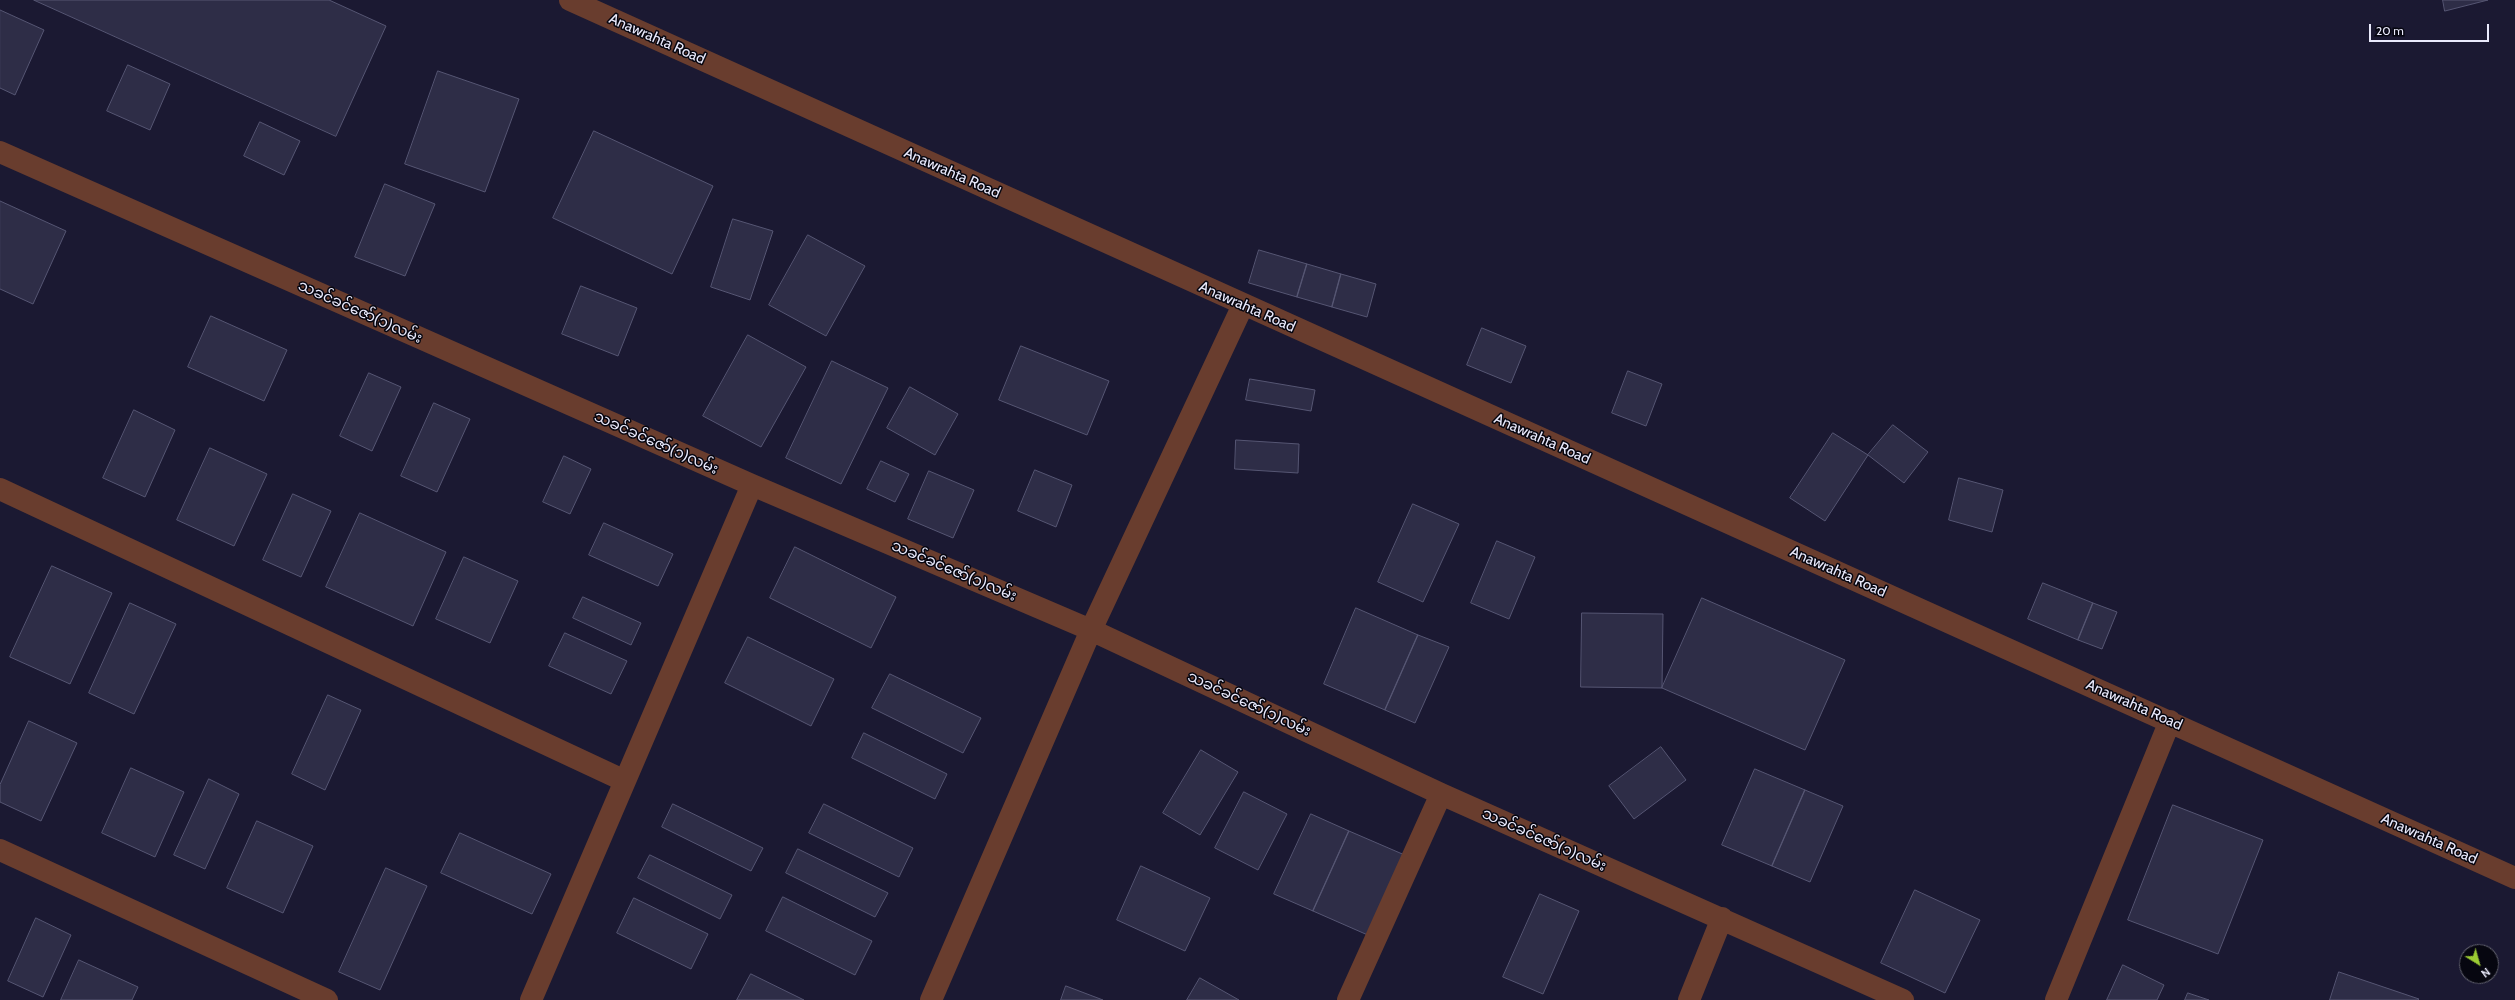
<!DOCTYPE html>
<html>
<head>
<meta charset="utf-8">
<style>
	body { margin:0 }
	#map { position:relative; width:2515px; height:1000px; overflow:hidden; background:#1b1932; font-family:Cabin,sans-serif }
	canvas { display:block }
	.north { position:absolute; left:2459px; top:944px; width:40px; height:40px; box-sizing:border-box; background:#060610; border:1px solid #61616e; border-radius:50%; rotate:143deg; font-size:11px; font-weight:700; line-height:16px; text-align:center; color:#eaeafc }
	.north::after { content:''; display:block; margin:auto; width:14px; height:18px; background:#9bcb33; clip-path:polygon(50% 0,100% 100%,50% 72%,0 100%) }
	.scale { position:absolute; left:2369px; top:24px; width:120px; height:18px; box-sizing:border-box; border:2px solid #eaeafc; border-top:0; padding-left:5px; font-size:12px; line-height:14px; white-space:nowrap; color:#eaeafc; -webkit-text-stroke:3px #060610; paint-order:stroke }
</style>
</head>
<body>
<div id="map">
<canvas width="2515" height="1000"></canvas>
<div class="north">N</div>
<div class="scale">20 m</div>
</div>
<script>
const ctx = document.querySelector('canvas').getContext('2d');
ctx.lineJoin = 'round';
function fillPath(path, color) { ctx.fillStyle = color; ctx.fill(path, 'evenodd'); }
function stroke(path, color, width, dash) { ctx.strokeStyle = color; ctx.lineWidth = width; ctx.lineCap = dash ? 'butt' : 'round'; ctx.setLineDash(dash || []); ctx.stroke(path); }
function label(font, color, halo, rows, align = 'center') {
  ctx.font = font + ' Cabin,"Noto Sans Myanmar",sans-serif'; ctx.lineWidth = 3; ctx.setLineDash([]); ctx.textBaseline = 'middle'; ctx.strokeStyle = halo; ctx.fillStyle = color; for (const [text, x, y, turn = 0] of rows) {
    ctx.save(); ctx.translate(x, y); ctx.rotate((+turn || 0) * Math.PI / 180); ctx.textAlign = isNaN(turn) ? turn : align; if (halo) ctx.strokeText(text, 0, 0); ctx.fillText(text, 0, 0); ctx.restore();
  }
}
const building = new Path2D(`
	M34,0h295l57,26 -50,110z
	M2443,0h45l-43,11z
	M0,10l44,20 -29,65 -15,-7z
	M128,65l42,19 -20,46 -43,-19z
	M438,71l81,28 -34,93 -80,-28z
	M260,122l40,19 -16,34 -40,-19z
	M594,131l119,55 -41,88 -119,-56z
	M385,184l50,20 -30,72 -50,-19z
	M0,201l66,30 -33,73 -33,-15z
	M733,219l40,12 -23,69 -39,-13z
	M808,235l57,31 -39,70 -57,-31z
	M1259,250l48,14 -10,33 -48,-14z
	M1307,264l34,10 -9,33 -35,-10z
	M1341,274l35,10 -9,33 -35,-10z
	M581,286l56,22 -19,48 -56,-22z
	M211,316l76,34 -23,51 -76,-34z
	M1482,328l44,18 -15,37 -44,-18z
	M748,335l58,32 -45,80 -58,-31z
	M1021,346l88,35 -22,54 -88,-35z
	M832,361l56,27 -47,96 -55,-26z
	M1628,371l34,13 -16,42 -34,-13z
	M369,373l32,14 -29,64 -32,-15z
	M1250,379l65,11 -4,21 -65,-11z
	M910,387l48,27 -23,41 -48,-27z
	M434,403l36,16 -33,73 -36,-16z
	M134,410l41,20 -30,67 -42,-19z
	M1893,425l35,27 -24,31 -36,-28z
	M1833,433l35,22 -43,66 -35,-23z
	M1236,440l63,4 -1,29 -63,-4z
	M210,448l57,26 -33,72 -57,-26z
	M564,456l27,13 -21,45 -27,-12z
	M881,461l28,13 -14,28 -28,-13z
	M1035,470l37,15 -16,42 -38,-16z
	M929,471l45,19 -21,48 -45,-19z
	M1959,478l44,12 -11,42 -43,-12z
	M293,494l38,17 -30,66 -38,-17z
	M1413,504l46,20 -36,78 -45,-20z
	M360,513l86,39 -33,74 -87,-39z
	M604,523l69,31 -15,32 -69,-31z
	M1497,541l38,16 -26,62 -38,-16z
	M795,547l101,50 -25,51 -101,-50z
	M464,557l54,24 -28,62 -54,-24z
	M52,566l60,27 -42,91 -60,-27z
	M2043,583l50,20 -15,37 -50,-21z
	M583,597l58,26 -10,22 -58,-27z
	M1702,598l143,62 -40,90 -143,-62z
	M130,603l46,21 -42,90 -45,-21z
	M2093,603l24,9 -15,37 -24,-9z
	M1356,608l62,27 -33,75 -61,-26z
	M1582,613l81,1 -1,74 -81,-1z
	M565,633l62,28 -16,33 -62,-28z
	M1418,635l31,12 -34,76 -30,-13z
	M748,637l86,42 -23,47 -86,-43z
	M890,674l91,44 -18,35 -91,-45z
	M328,695l33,15 -36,80 -33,-16z
	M29,721l48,22 -36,78 -41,-19v-17z
	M864,733l83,41 -12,25 -83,-41z
	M1661,747l25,33 -52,39 -25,-33z
	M1201,750l37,22 -38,63 -37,-22z
	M131,768l53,24 -29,65 -53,-24z
	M1755,769l50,21 -33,76 -50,-21z
	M209,779l30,15 -34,75 -31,-14z
	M1805,790l38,16 -33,76 -38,-16z
	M1244,792l43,22 -29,56 -43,-22z
	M673,804l90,44 -12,23 -89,-44z
	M824,804l89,44 -14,29 -90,-44z
	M2173,805l90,35 -45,114 -90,-34z
	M1311,814l38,17 -36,80 -39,-17z
	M257,821l56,25 -30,67 -56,-25z
	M1349,831l58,25 -37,80 -57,-25z
	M460,833l91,41 -19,40 -91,-41z
	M798,849l90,44 -13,24 -89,-44z
	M650,855l82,40 -12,24 -82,-41z
	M1141,866l69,32 -25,53 -68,-31z
	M386,868l41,18 -47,104 -41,-18z
	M1915,890l65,30 -35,73 -64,-30z
	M1540,894l39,17 -36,83 -40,-17z
	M783,897l89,44 -17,34 -89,-44z
	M634,898l74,36 -17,35 -74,-36z
	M36,918l35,17 -28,62 -35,-16z
	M79,960l59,27 -6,13h-71z
	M2123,965l41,20 -7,15h-50z
	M2339,972l80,27 -1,1h-88z
	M751,974l53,26h-67z
	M1200,978l39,22h-52z
	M1066,986l37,14h-42z
	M2188,993l21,7h-24z`);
const street = new Path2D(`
	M570,0l1945,878
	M0,152l752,333 339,145 350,164 462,206
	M0,489l625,292
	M0,850l327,150
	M531,1000l221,-515
	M931,1000l160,-370 152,-325
	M1348,1000l93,-206
	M1689,1000l33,-82
	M2056,1000l114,-279`);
const streetNames = [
	["Anawrahta Road",657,39,24],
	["Anawrahta Road",952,173,24],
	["Anawrahta Road",1247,307,24],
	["သခင်ခင်ဇော်(၁)လမ်း",360,312,24],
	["Anawrahta Road",1542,439,24],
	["သခင်ခင်ဇော်(၁)လမ်း",656,443,24],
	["သခင်ခင်ဇော်(၁)လမ်း",954,571,23],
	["Anawrahta Road",1838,572,24],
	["သခင်ခင်ဇော်(၁)လမ်း",1249,704,25],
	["Anawrahta Road",2134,705,24],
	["Anawrahta Road",2429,839,24],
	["သခင်ခင်ဇော်(၁)လမ်း",1544,840,24]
];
fillPath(building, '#2e2d47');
stroke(building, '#565673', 1);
stroke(street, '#693d2e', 22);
label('15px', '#eaeafc', '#060610', streetNames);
</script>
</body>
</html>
